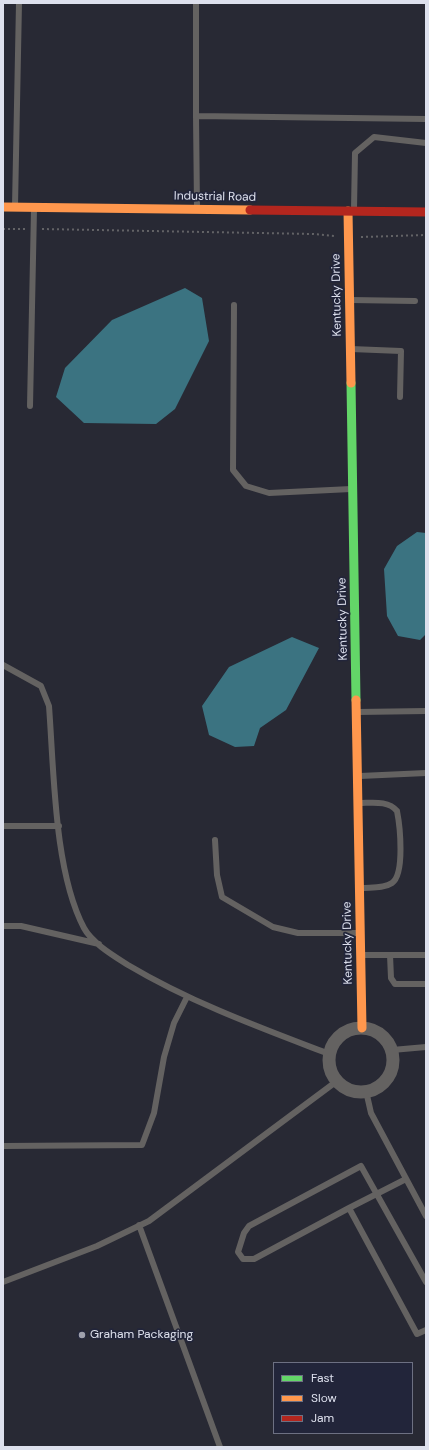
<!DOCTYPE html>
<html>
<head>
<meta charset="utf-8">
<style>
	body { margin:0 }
	#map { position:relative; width:429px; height:1450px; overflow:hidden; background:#282934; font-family:"DM Sans",sans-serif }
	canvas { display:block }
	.frame { position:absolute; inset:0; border:4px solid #dde0ed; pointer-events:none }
	.legend { position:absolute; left:273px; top:1362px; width:140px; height:72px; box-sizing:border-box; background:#22253a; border:1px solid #6d7082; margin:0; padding:5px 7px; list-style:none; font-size:12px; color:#dde0ed }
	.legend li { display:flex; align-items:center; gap:8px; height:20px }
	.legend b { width:20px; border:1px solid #6d7082 }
</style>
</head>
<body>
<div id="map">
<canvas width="429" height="1450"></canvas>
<div class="frame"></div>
<ul class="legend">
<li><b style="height:5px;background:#63d668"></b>Fast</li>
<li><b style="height:5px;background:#ff974d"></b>Slow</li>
<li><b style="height:5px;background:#b3261e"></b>Jam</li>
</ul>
</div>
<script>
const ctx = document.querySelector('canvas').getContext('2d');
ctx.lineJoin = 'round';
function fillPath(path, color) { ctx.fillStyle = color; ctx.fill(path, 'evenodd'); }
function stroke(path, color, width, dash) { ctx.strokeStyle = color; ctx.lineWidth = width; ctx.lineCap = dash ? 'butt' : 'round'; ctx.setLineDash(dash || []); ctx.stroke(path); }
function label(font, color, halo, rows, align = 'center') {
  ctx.font = font + ' "DM Sans",sans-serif'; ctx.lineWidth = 3.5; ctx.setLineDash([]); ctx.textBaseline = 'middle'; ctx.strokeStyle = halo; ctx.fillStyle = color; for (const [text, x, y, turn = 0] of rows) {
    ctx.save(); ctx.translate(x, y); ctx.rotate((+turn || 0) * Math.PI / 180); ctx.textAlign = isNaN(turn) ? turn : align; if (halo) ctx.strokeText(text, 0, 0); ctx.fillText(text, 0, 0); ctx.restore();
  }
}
const water = new Path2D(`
	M185,288l17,10 7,43 -34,68 -19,15 -72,-1 -28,-26 9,-29 47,-48z
	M417,532l9,1v101l-6,6 -22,-4 -11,-20 -3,-47 13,-23z
	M292,637l27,11 -33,62 -26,18 -6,18 -19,1 -26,-12 -7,-29 27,-39z`);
const path = new Path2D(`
	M3,229h22
	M42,229l271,5 22,2
	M361,237l65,-2`);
const lane = new Path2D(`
	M196,3v113
	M15,206l4,-203
	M197,207l-1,-91 230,3
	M354,209l1,-56 19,-16 52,6
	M351,300l64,1
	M234,305l-1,165 13,16 23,7 82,-4
	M351,349l50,2 -1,46
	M30,406l4,-197
	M3,665l38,21 8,20c5,65 5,165 35,222 8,15 30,28 44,37 64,38 133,63 201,89
	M358,712l68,-1
	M360,776l66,-3
	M359,803c13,0 29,-3 38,8 3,15 8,63 -5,72 -9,6 -21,4 -31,5
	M3,826h56
	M215,840l2,35 5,22 51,30 25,6h61
	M3,926h18l78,18
	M362,955h64
	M390,955l1,23 4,6h31
	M392,1050l34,-3
	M366,1091l5,22 55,103
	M3,1146l139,-1 12,-32 10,-56 10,-34 13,-26
	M349,1208l57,-29
	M139,1225l81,222
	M3,1282l94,-36 52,-25 188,-140
	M426,1282l-65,-116 -112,60 -5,7 -6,19 5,7h11l95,-51 68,126 9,-4`);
const street = new Path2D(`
	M329 1060a32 32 0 1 1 64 0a32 32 0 1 1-64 0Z`);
const fast = new Path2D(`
	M351,383l5,317`);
const slow = new Path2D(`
	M3,207l247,3
	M348,211l3,172
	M356,700l6,328`);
const jam = new Path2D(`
	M250,210l176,2`);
const markers = [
	[82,1335,4,"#9ea0ac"]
];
const streetNames = [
	["Industrial Road",215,197,1],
	["Kentucky Drive",337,295,-91],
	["Kentucky Drive",343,619,-91],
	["Kentucky Drive",348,943,-91]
];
const poiNames = [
	["Graham Packaging",90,1335]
];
fillPath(water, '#3b7381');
stroke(path, '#636366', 2, [2, 3]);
stroke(lane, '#646261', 6);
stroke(street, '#646261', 13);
stroke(fast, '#63d668', 9);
stroke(slow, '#ff974d', 9);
stroke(jam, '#b3261e', 9);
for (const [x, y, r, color] of markers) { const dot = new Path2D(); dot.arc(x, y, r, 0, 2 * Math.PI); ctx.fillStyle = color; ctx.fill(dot); stroke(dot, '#22253a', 1.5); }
label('12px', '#dde0ed', '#22253a', streetNames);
label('12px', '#dde0ed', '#22253a', poiNames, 'left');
</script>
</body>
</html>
